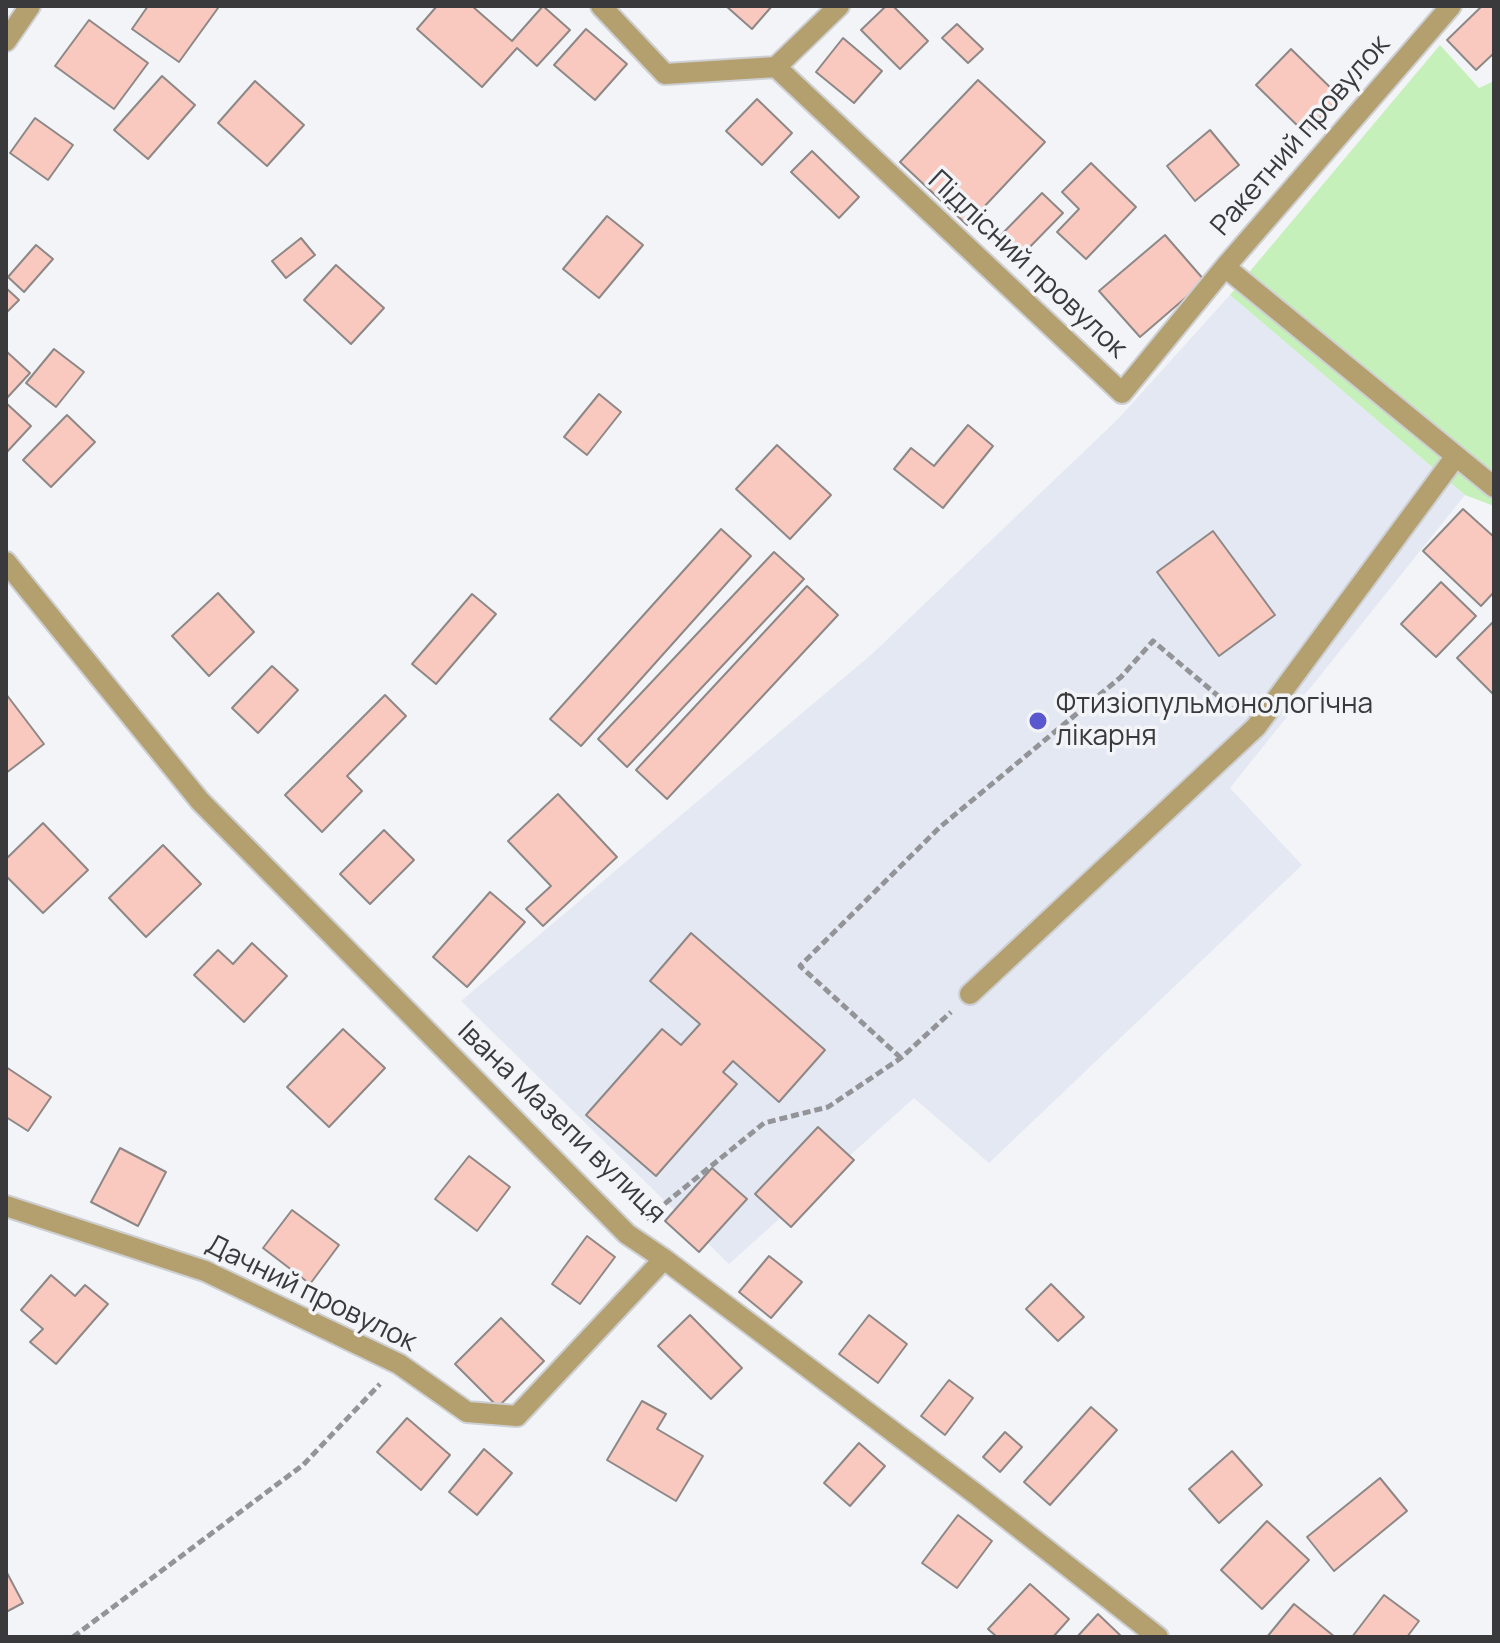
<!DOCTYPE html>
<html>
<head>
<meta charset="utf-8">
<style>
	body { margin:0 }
	#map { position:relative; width:1500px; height:1643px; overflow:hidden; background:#f2f4f8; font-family:Manrope,sans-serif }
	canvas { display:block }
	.frame { position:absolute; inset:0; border:8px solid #3a3a3c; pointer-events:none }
</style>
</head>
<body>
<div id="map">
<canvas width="1500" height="1643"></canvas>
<div class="frame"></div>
</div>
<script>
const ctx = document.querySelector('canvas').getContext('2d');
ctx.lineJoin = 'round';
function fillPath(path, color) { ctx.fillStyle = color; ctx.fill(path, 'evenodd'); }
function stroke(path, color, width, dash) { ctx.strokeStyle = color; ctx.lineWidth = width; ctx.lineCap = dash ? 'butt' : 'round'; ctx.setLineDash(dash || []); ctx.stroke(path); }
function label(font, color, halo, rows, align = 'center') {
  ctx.font = font + ' Manrope,sans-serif'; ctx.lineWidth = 7; ctx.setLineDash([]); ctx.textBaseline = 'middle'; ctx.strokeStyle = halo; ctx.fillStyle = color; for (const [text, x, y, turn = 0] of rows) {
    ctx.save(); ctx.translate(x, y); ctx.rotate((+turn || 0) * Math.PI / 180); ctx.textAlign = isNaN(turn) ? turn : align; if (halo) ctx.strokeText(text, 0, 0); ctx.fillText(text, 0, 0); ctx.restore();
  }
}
const built = new Path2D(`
	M1230,295l235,200 -235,293 72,77 -313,298 -75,-65 -185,166 -268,-263 411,-347 246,-235z`);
const green = new Path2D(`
	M1440,45l39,43 15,-7v425l-29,-11 -235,-200z`);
const building = new Path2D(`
	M148,6h67l3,2 -39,54 -47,-33z
	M437,6h35l40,35 31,-35 27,24 -33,36 -20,-18 -35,39 -65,-58z
	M726,6h46l-20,23z
	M886,6h7l35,35 -28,28 -39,-39z
	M1482,6h12v47l-18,17 -29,-30z
	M89,20l59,43 -34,46 -59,-43z
	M957,24l26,25 -15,14 -26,-25z
	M586,29l41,35 -32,36 -41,-35z
	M843,38l39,33 -28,32 -38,-31z
	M1291,49l49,48 -35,36 -49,-48z
	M162,76l33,29 -47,54 -34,-29z
	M978,80l67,62 -78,83 -67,-63z
	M255,81l49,44 -37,41 -49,-43z
	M757,99l35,34 -30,32 -36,-34z
	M35,118l38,27 -25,35 -38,-27z
	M1210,130l29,35 -44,36 -28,-35z
	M812,151l47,46 -20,21 -48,-46z
	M1091,163l45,44 -50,52 -29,-27 22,-23 -17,-17z
	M1042,193l21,20 -42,43 -21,-20z
	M607,216l36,29 -44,53 -36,-29z
	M1165,235l40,46 -65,56 -41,-46z
	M301,238l14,17 -29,23 -14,-17z
	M36,245l17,14 -29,33 -16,-15z
	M336,265l48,43 -33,36 -47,-44z
	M6,288l13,12 -13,13z
	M54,349l30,23 -28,35 -30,-24z
	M6,351l24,22 -24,26z
	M599,394l22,18 -34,43 -23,-18z
	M6,403l25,23 -25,27z
	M67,415l28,27 -44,45 -28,-27z
	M968,425l25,21 -50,62 -49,-39 17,-21 23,18z
	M777,445l54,50 -41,44 -54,-50z
	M1463,509l31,28v55l-13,14 -58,-55z
	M721,529l30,27 -170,190 -31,-27z
	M1213,531l62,84 -56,41 -62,-84z
	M774,552l30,27 -177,188 -29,-28z
	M1441,582l35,34 -40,41 -35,-33z
	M807,586l31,29 -171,184 -31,-29z
	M218,593l36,39 -45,44 -37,-40z
	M472,594l24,20 -60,70 -24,-20z
	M1494,621v74l-37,-37z
	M272,666l26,24 -40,43 -26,-25z
	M6,694l38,50 -38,29z
	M385,695l21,21 -59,60 15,15 -40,41 -37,-37z
	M558,794l59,63 -74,69 -17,-17 25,-23 -43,-45z
	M43,823l45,47 -45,43 -37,-37v-17z
	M384,830l30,30 -44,44 -30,-30z
	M163,845l38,39 -55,53 -37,-39z
	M490,892l35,30 -58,65 -34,-30z
	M691,933l134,117 -46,52 -46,-41 -10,11 14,12 -81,92 -70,-61 76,-86 19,16 19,-21 -50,-43z
	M252,943l35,33 -43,46 -50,-47 24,-25 15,14z
	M343,1029l42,39 -56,59 -42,-40z
	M6,1067l45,30 -23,34 -22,-14z
	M818,1127l36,33 -63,67 -36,-33z
	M120,1148l46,24 -28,54 -47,-24z
	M469,1156l41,31 -33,44 -42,-32z
	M712,1168l35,31 -48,53 -34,-31z
	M292,1210l47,35 -29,39 -47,-36z
	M587,1236l28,21 -35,47 -28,-20z
	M769,1256l33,26 -31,36 -32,-26z
	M51,1275l24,21 10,-11 23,19 -52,60 -26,-22 13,-13 -22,-19z
	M1051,1284l33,33 -26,24 -32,-32z
	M690,1315l52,53 -31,31 -53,-53z
	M869,1315l38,29 -29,39 -39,-29z
	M501,1318l43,43 -46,46 -43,-43z
	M949,1380l24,18 -28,37 -24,-19z
	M642,1401l24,13 -9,15 46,27 -27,45 -69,-41z
	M1091,1407l26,23 -67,75 -26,-23z
	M407,1418l43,37 -29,35 -44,-38z
	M1005,1432l17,15 -22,25 -17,-15z
	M859,1443l26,23 -35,40 -26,-23z
	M484,1449l28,24 -35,42 -28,-23z
	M1232,1451l30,34 -43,38 -30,-34z
	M1380,1478l27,33 -73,60 -27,-34z
	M958,1515l34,26 -35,47 -35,-25z
	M1267,1521l42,39 -47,49 -41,-39z
	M6,1571l17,32 -17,9z
	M1030,1584l39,35 -16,18h-56l-9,-8z
	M1384,1595l35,26 -12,16h-55z
	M1294,1604l41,33h-68z
	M1098,1614l24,23h-45z`);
const path = new Path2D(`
	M901,1058l-101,-92 140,-139 181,-150 32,-36 83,70
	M646,1219l118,-96 64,-16 73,-49 50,-46
	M73,1637l230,-172 77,-81`);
const minor = new Path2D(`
	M601,6l64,68 111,-7 346,326 103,-126 269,220
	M6,41l24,-35
	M776,67l63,-61
	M1225,267l226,-261
	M6,562l194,239 427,433 37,25 313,236 181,142
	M970,994l286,-267 200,-271
	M6,1206l199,65 194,93 68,48 50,4 147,-157`);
const markers = [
	[1038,721,10,"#5a58cf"]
];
const streetNames = [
	["Ракетний провулок",1301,136,-49],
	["Підлісний провулок",1027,265,43],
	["Івана Мазепи вулиця",561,1123,44],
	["Дачний провулок",311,1294,26]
];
const poiNames = [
	["Фтизіопульмонологічна",1056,705],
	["лікарня",1056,737]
];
fillPath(built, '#e4e8f3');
fillPath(green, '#c5f0ba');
fillPath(building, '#f9c9bf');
stroke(building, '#8d8887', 2);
stroke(minor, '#cdcfd2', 24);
stroke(path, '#939497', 5, [8, 4]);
stroke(minor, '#b4a06f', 20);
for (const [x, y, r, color] of markers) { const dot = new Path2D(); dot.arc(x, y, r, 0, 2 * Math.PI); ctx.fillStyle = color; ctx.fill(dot); stroke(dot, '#f2f4f8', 3); }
label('28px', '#3a3a3c', '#f2f4f8', streetNames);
label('28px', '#3a3a3c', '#f2f4f8', poiNames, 'left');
</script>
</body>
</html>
